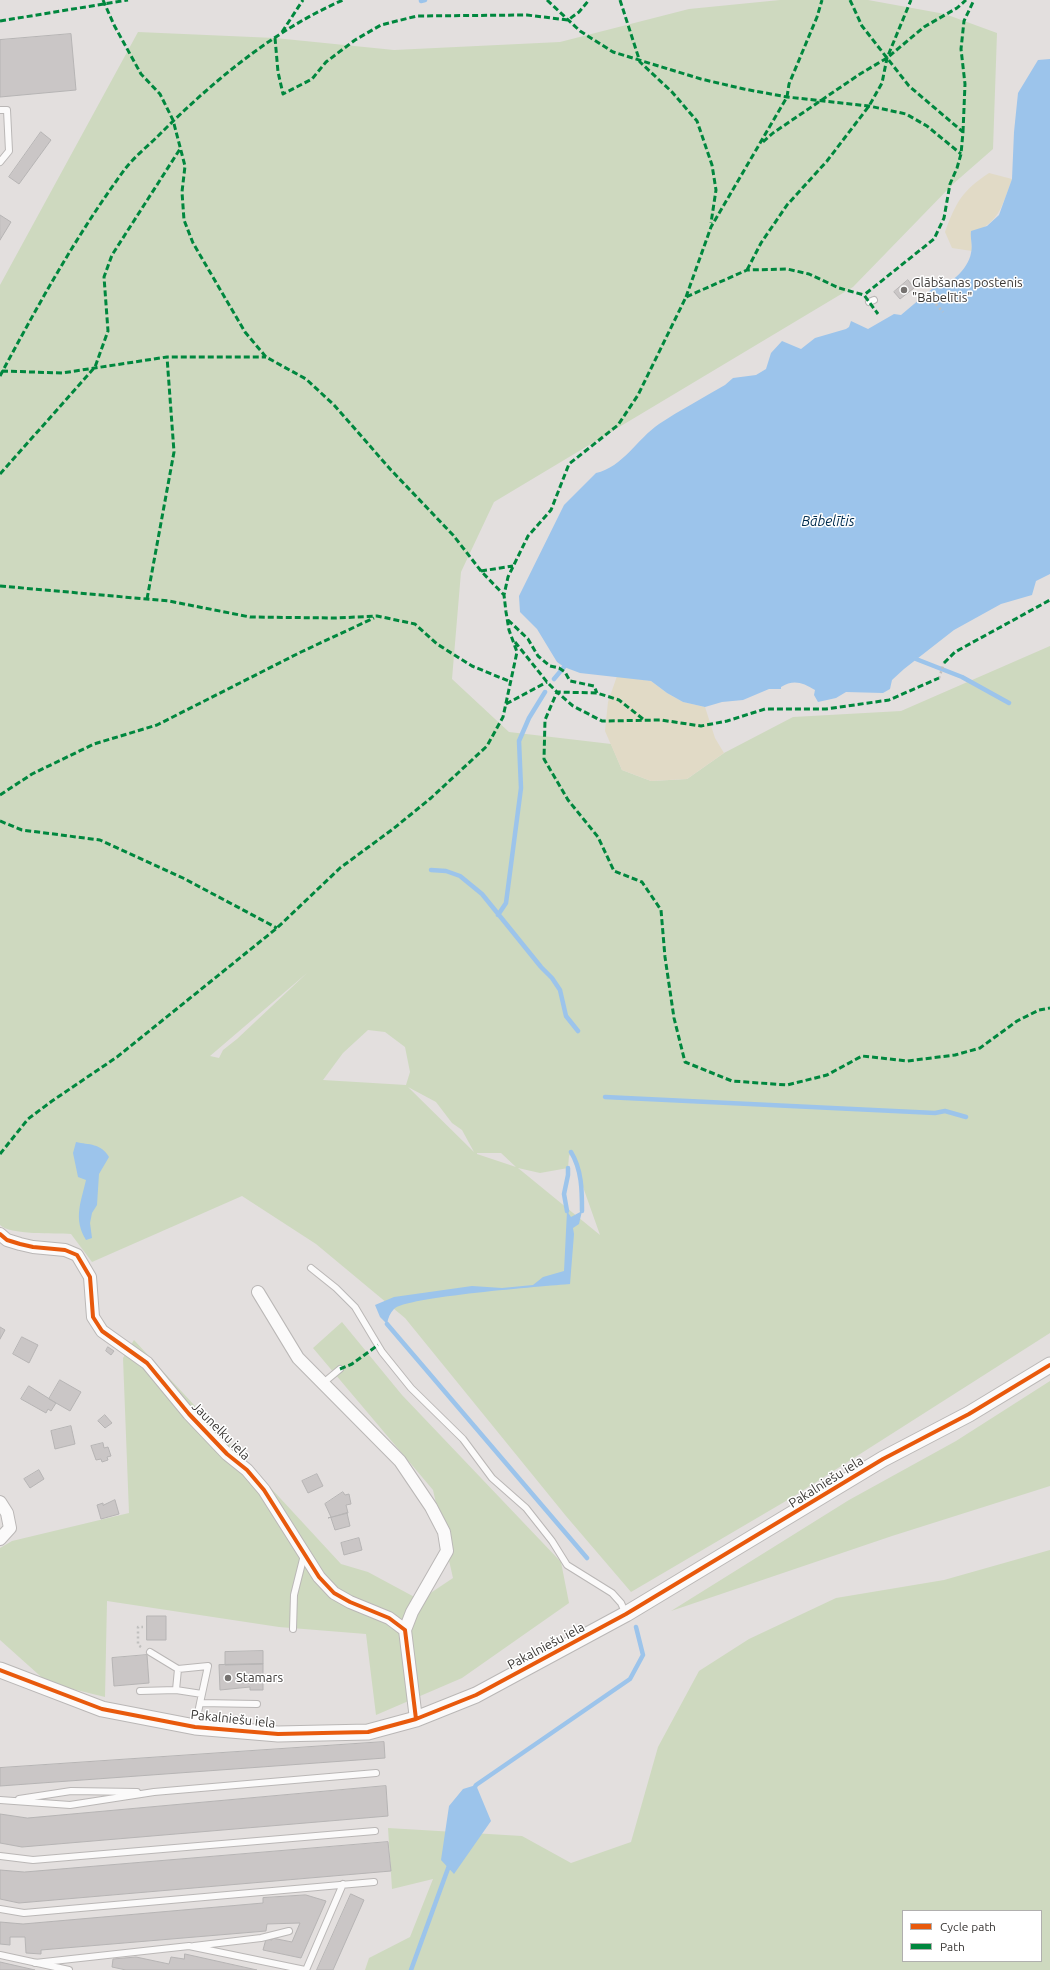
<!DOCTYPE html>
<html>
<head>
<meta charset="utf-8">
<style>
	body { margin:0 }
	#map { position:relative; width:1050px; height:1970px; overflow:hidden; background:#e3dfde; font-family:Ubuntu,sans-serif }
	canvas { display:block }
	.legend { position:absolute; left:902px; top:1910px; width:140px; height:52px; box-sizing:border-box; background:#fff; border:1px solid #b0afae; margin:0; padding:5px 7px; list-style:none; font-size:12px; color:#3a3735 }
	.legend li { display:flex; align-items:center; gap:8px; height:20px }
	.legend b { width:20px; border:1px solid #b0afae }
</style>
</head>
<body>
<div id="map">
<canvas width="1050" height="1970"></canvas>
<ul class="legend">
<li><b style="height:5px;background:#e8590c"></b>Cycle path</li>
<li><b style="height:5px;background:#00873e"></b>Path</li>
</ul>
</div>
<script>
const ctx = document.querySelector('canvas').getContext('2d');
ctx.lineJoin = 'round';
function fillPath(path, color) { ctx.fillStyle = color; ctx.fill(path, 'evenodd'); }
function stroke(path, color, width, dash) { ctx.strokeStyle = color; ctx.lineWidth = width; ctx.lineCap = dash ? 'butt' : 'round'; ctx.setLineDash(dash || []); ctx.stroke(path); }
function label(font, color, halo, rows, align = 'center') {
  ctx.font = font + ' Ubuntu,sans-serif'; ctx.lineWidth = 3; ctx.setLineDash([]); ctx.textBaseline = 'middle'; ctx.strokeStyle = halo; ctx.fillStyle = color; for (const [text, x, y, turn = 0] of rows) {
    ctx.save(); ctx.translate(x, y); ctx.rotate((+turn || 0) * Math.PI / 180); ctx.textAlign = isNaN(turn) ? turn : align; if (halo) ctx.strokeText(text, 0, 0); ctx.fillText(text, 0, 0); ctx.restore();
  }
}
const green = new Path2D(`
	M780,0h88l77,14 52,19 -4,116 -40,35 -100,103 -359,215 -33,70 -9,107 57,53 102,12 11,26 29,11 36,-2 37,-26 69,-36 108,-6 149,-65v687l-259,165 -160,94 -65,-76 -161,-198 -89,-74 -74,-48 -150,66 -21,-28c-15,-1 -62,1 -71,-9v-940l138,-253 137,6 119,12 166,-8 129,-33zM307,973l-70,66 -14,11 -4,8 -9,-2zM368,1030l17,2 20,15 5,25 -4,13 -83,-5 20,-27zM408,1087l28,15 16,21 10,7 12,22zM477,1153h24l15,14 -39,-13zM571,1153l29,82 -82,-67 22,5 28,-5 1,-12z
	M342,1322l60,73 159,167 8,41 -107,75 -86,37 -10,-81 -87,-7 -172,-26 -2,96 -57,-14 -48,-43v-92l12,-7 117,-28 -6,-155 11,-18 207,224 27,8 52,28 33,-22 -20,-88 -120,-142z
	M1050,1381v105l-158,50 -221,75 178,-111 107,-59z
	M1050,1550v420h-685l4,-12 41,-21 23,-58 -41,10 -4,-61 134,8 49,27 60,-21 27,-95 41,-76 50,-32 87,-41 108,-18zM903,1911h138v50h-138z`);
const sand = new Path2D(`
	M989,173l23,6c-12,32 -11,39 -41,57l1,15 -20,-3 -7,-16c11,-30 17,-41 44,-59z
	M617,676l34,5 16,12 16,9 22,5 10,31 9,15 -37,26 -36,2 -29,-11 -17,-39 3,-29z`);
const water = new Path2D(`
	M1050,59v515l-14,7 -4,14 -31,9 -47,26 -50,39 -12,11 -2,9 -7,4 -37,-1 -10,6 -18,4 -4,-7 1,-5c-12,-7 -21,-11 -34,-3v2h-12l-26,11 -21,2 -17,5 -22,-5 -16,-9 -16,-12 -71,-8 -16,-6 -7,-5 -20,-33 -17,-17 -1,-16 45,-91 32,-32c27,-6 41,-34 63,-49 21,-14 44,-26 66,-39l8,-7 23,-3 10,-6 5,-16 11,-12 19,8 14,-11 31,-9 3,-2 2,-6 17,8 26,-15 7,1 32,-27c16,-2 35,-18 38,-35 2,-7 -1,-15 0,-22l16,-5 12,-11 13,-36 2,-47 4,-39 20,-33z
	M76,1142c13,3 25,1 33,15l-10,17 -2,31 -5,8 -2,10 2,15 -6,2c-13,-21 -5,-38 0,-60l-8,-3 -5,-24z
	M567,1211l4,6 11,-6 -3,13 -6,4 1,6 -4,50c-24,2 -166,13 -176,25 -4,4 -6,9 -7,15l-7,-7 -5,-12 19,-8 78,-11 30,2 31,-3 10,-8 21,-6z
	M476,1785l15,36 -37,53 -13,-14 8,-54 14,-17z`);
const stream = new Path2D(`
	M421,1l4,-1
	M916,659l46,18 47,26
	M554,679l10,-12
	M431,870l15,1 14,5 22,18 59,73 11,11 8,12 6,26 12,15
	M498,915l8,-12 15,-115 -2,-47 10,-23 16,-26
	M605,1097l330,16 10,-2 21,6
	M571,1152c11,18 11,39 11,59
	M567,1211l-3,-17 4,-19v-7
	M387,1324l200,234
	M474,1789l2,-4 154,-106 13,-24 -7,-28
	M411,1970l39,-107`);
const building = new Path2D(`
	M71,34l5,56 -76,7v-57z
	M41,132l10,8 -32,44 -10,-7z
	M0,215l11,7 -11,18z
	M908,280l6,8 -14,11 -6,-7z
	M0,1327l5,3 -5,9z
	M22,1337l16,8 -9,18 -16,-9z
	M108,1347l6,4 -3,4 -5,-4z
	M60,1380l21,12 -11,19 -21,-12z
	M29,1386l27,17 -5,8 -3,-2 -2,4 -25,-14z
	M105,1415l7,8 -7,5 -7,-7z
	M71,1426l4,18 -20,5 -4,-18z
	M103,1443l1,5 4,-1 3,9 -4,1 1,3 -6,2 -1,-3 -5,1 -5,-14z
	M39,1470l5,9 -14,9 -6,-9z
	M317,1474l6,12 -15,7 -6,-12z
	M343,1492l2,3 4,-1 2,10 -5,1 2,8 -20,5 3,-1 -6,-13z
	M115,1500l4,14 -18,5 -4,-14 6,-2v2z
	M347,1513l3,13 -15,4 -4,-12z
	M359,1538l3,12 -18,5 -3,-12z
	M147,1616h19v24h-19z
	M263,1651v13l-38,1v-13z
	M147,1655l2,28 -35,3 -2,-28z
	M263,1664v26h-13v-3l-30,3 -1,-25z
	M384,1742l1,16 -385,28v-18z
	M386,1786l2,30 -366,31 -22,-4v-29l27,4z
	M388,1842l3,29 -372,32 -19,-4v-29l24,2z
	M351,1894l13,6 -31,70h-16z
	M306,1895l20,6 -25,57 -38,-8 3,-11 6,1v-2l20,4 8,-19 -33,1 -1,7 -225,19v4l-15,-1 -1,-16h-15v8l-10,-1v-22l23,2 240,-21v-5z
	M185,1954l72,16h-131l-14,-3 1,-8 23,-2 33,7 2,-7 13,2z
	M0,1962l35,8h-35z`);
const path = new Path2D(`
	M926,293l17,19
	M939,678l5,-15
	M141,1647l-3,-2v-18h5`);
const service = new Path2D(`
	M0,110h7l2,41 -9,11
	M869,302l5,-2
	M311,1268l25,20 19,19 27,45 29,36 52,51 29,39 34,30 26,33 15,24 45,28 9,10 5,11
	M322,1384l18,-15
	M293,1629l1,-34 10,-40
	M150,1652l28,17
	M140,1691l36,-1
	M200,1703l8,-37 -30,3 -2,21 26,4
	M195,1727l5,-24 57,1
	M19,1799l52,-8 66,1
	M0,1800l70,5 84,-13 222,-19
	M0,1856l33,4 342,-29
	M0,1909l24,4 350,-31
	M194,1946l67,-8 28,-7
	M0,1955l69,15
	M35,1963l154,-17 116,24
	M306,1970l37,-86`);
const minor = new Path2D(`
	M0,1234l7,6 13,4 13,3 32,3 12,5 13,22 3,40 9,14 45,32 42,51 38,40 20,16 17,20 55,87 15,16 16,9 39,16 16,12 11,89
	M258,1292l40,66 102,103 31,46 13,25 3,19 -35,61 -7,18
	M0,1502l7,11 3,15 -10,11`);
const tertiary = new Path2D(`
	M0,1670l102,39 93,18 83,7 90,-2 48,-13 60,-24 150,-81 257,-155 86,-45 81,-49`);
const quiet = new Path2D(`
	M103,0l11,25 27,49 19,20 13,26 12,46 -3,26 2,28 9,23 52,89 21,25 40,22 28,26 57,65 62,65 28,36 23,24
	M547,0l33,31 33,21 88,27 43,10 43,8 82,9 37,8 21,12 34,28
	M620,0l20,62 32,30 25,29 15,44 4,25 -5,33
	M850,0l12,26 47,60 54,46 -2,22 -4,14 -7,16 -6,34 -10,21 -70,56
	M0,21l128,-21
	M282,32l21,-32
	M275,38l3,34 5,22 29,-15 14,-17 29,-22 26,-15 36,-9 110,-1 41,5 11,-8 10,-12
	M963,132l2,-48 -4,-35 3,-28 10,-21
	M763,142l10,-9 87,-59 27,-16 37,-31 33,-19 9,-8
	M747,270l14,-27 26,-38 40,-44 42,-55 13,-23 5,-25 24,-58
	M686,297l25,-70 76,-130 2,-13 28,-67 5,-17
	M2,371l60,2 105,-16h99
	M0,376c38,-71 77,-142 125,-207 9,-12 23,-23 34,-34 53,-53 115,-105 184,-135
	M0,474l95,-107 13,-36 -4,-54 8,-22 68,-106
	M481,571l32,-5
	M0,586l169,15 81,16 86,1 41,-2 38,8 22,20 35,22 39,16
	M147,599l27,-147 -7,-95
	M508,620l20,19 10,17 12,10 9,2 6,4 5,9 24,5 3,7
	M515,642l32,40 10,10 16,14 29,15 59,-1 40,6 26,-5 38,-12h61l63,-9 50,-22
	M944,663l11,-11 95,-52
	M506,704l41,-22
	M643,719l-24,-19 -22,-7 -40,-1 -12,28 -1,39 24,41 30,37 16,34 28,11 19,28 4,47 9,61 11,44 47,19 55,4 40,-10 35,-19 45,5 48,-6 25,-7 37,-27 22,-11 11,-2
	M0,795l32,-21 62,-30 63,-19 144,-73 73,-34
	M0,821l22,9 78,10 83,38 94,50
	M0,1154l28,-35 24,-18 65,-44 160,-129 63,-60 53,-39 38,-31 56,-52 16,-29 14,-65 -8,-22 -3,-18 -2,-17 4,-18 20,-41 23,-26 18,-46 49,-39 20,-30 48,-98 61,-27 40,-1 22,5 30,14 25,7 14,19
	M340,1369l12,-5 26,-19`);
const cycleway = new Path2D(`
	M0,1234l7,6 13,4 13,3 32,3 12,5 13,22 3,40 9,14 45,32 42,51 38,40 20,16 17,20 55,87 15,16 16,9 39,16 16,12 11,89
	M0,1670l102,39 93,18 83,7 90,-2 48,-13 60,-24 150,-81 257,-155 86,-45 81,-49`);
const markers = [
	[904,290,4,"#757270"],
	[228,1678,4,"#757270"]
];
const poiNames = [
	["Glābšanas postenis",912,283],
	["\"Bābelītis\"",912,298],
	["Stamars",236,1678]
];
const streetNames = [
	["Jaunelku iela",221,1431,45],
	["Pakalniešu iela",826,1482,-32],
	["Pakalniešu iela",546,1646,-28],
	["Pakalniešu iela",233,1719,6]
];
const waterNames = [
	["Bābelītis",828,521]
];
fillPath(green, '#ced9bf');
fillPath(sand, '#e1dac6');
fillPath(water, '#9cc4eb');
stroke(stream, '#9cc4eb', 4.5);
fillPath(building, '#cac6c6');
stroke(building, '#b6b4b4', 1);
stroke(service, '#bab7b6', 8);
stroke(minor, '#bab7b6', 14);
stroke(tertiary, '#bab7b6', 17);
stroke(path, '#c0bfbe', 2.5, [2, 3]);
stroke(service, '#fbfafa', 6);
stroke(minor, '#fbfafa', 12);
stroke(tertiary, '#fbfafa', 15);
stroke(quiet, '#00873e', 3, [6, 3]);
stroke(cycleway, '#e8590c', 4);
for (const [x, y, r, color] of markers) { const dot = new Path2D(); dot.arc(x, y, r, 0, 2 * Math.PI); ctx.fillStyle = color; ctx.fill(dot); stroke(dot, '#fff', 1.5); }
label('13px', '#3a3735', '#fff', poiNames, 'left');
label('13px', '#3a3735', '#fff', streetNames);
label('italic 14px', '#002d4f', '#fff', waterNames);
</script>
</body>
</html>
